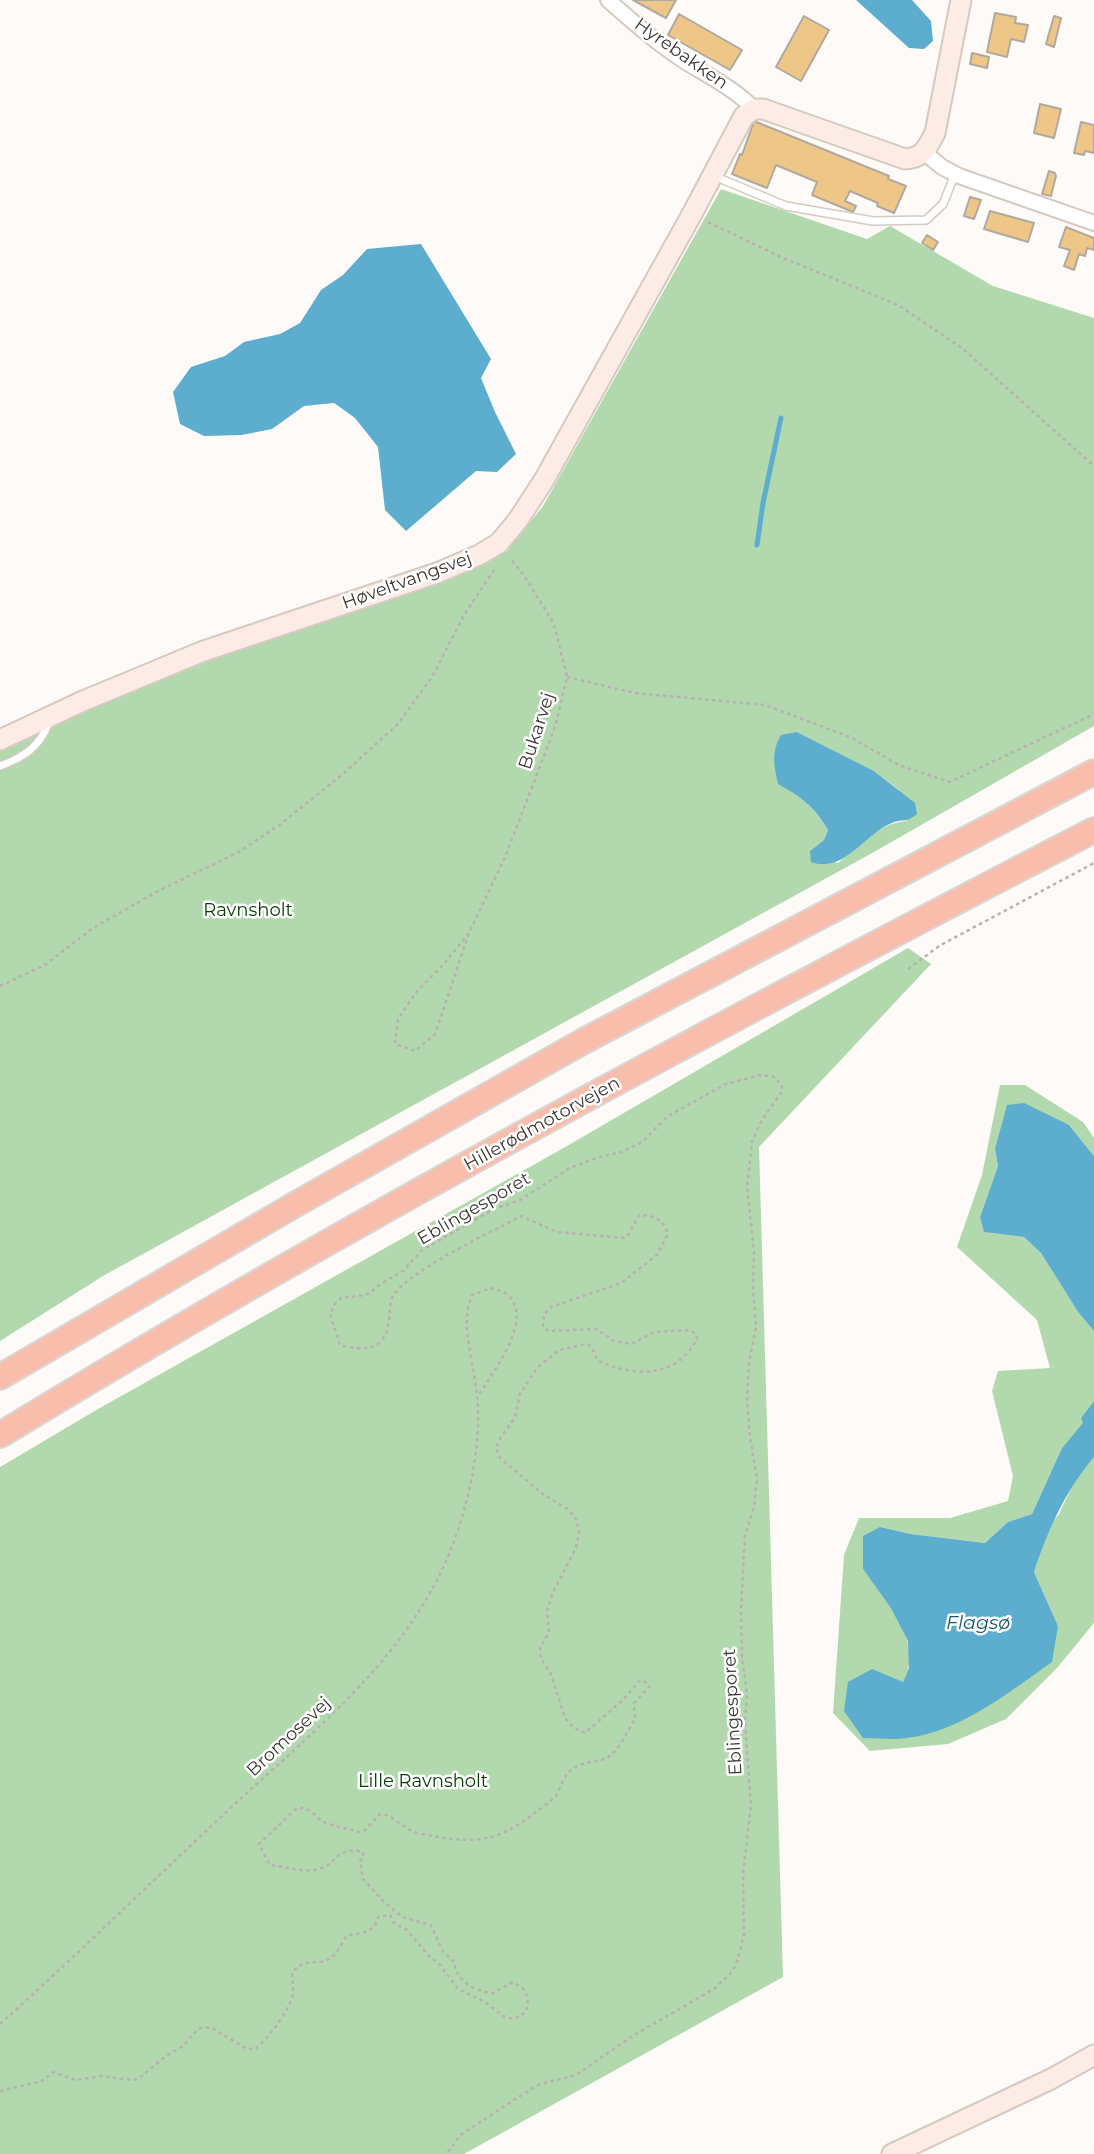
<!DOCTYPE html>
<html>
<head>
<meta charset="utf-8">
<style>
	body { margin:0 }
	canvas { display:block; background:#fefaf7 }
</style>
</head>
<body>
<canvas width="1094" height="2154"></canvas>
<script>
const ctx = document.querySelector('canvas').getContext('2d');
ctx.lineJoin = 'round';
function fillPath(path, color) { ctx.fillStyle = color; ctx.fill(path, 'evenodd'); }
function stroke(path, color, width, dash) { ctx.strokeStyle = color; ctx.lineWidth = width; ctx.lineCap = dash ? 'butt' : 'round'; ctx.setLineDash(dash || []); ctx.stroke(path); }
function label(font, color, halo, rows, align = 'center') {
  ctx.font = font + ' Montserrat,sans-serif'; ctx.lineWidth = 5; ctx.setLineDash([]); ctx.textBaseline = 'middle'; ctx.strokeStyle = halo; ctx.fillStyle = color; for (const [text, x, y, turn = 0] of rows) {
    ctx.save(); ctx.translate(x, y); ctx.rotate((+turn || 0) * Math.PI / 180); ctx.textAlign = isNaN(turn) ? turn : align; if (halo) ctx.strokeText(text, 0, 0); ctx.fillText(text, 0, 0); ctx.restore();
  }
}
const green = new Path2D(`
	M721,189l146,50 23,-13 103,60 101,32v408l-220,126 -771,424 -103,65v-591l91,-45 416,-154 36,-45zM797,732l77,39 25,19 8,31c-26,1 -49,25 -69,42l-28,-12 14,-11 4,-10c-13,-23 -28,-34 -50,-47z
	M908,948l23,16 -172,183 24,830 -319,177h-464v-687l98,-58 462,-259z
	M1000,1085h25l58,37 11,16v18l-25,-31 -74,24 3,17 -18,51 5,15 39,5 17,16 37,59 16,19v70l-13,17 3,5 -22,25 -30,66 -24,8 -23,21 -74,-9 -31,-7 -17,42c20,27 55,65 45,101 -6,21 -32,49 -45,68h44l22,-5 129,-107 -24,-54 16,-47 9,-11 17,-36 18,-21v166l-37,45 -51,51 -58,25 -78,7 -37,-38 11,-158 15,-37h91l58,-17 5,-25 -21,-85 6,-20 52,-3 -13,-48 -80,-73 25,-72z`);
const water = new Path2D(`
	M856,0h56l19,21 2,20 -9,8 -15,-1z
	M421,244l70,115 -10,19 14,34 21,42 -19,18 -21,-1 -70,60 -21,-21 -7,-63 -23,-29 -21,-15 -30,3 -32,23 -30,6 -38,1 -24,-12 -7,-32 18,-25 34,-11 19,-14 36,-8 20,-11 21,-33 22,-15 24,-26z
	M797,732l77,39 41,32 2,11c-12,10 -14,4 -25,9 -28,11 -48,51 -81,39l-1,-11 14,-11 4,-10c-13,-23 -28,-34 -50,-46 -4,-19 -7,-32 3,-49z
	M1024,1103l45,22 25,31v175l-16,-19 -37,-59 -17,-16 -40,-5 -4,-15 18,-51 -3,-17 12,-44z
	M1094,1401v56c-29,34 -46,73 -60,115l24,54 -6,36c-43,30 -92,70 -145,76 -14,2 -30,0 -44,0l-19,-27 4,-29 24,-13 31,13 6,-14 -1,-27 -17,-33 -28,-39v-33l17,-9 31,7 74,9 23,-21 24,-8 30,-66 21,-25 -2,-5z`);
const stream = new Path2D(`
	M757,545l6,-42 18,-85`);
const building = new Path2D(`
	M633,0h43l-10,18z
	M995,13l21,4 -1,6 13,2 -4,17 -13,-3 -4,18 -20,-5z
	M679,14l63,36 -12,20 -62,-35z
	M804,16l25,14 -28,51 -25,-14z
	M1054,16l7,2 -7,29 -8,-3z
	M972,53l17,4 -2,11 -17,-4z
	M1040,104l21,5 -7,29 -20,-5z
	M754,121l135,55 -1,3 18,7 -12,27 -17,-7 1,-3 -28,-12 -5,10 11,5 -3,6 -41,-17 5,-13 -41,-17 -9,23 -35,-14 8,-20 2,1z
	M1081,122l13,3v28l-9,-2 -1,4 -10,-2z
	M1049,171l6,2 1,3 -5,20 -9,-2z
	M970,197l11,3 -7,19 -10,-3z
	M990,211l44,12 -6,19 -44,-13z
	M1066,227l28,11v12l-7,-2 -2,8 -6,-2 -5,16 -10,-4 6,-16 -11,-3z
	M927,235l11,7 -5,8 -11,-7z`);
const path = new Path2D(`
	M708,222l73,35 117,48 64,43 132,118
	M567,677l68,16 130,12 85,32 51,29 49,16 144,-68
	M469,933l-26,32 -26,26 -19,28 -3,25 20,7 20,-17 34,-101 37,-78 49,-128 12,-50 -13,-53 -31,-50 -13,-16
	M908,969l31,-23 155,-83
	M0,986l45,-21 48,-37 67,-38 79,-38 43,-29 62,-50 54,-49 34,-47 32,-62 32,-48
	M0,2024c75,-67 147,-138 221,-207 96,-91 207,-171 243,-307 10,-36 17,-78 13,-115 -2,-23 -12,-58 -10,-79 0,-7 3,-14 5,-21l19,-7c5,2 12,3 16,6 29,26 -16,79 -29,103
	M0,2091l42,-10 11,-9 23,8 26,-4 28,4 8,-1 28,-23 17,-10 14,-16 6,-3 9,1 35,21h8c11,-7 37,-42 38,-56 1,-7 -2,-15 0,-22 16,-15 25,-4 38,-13 8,-6 10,-16 17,-23 14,-1 28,-4 30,-18l12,-2 4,8 13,7 21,25 12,10 18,24 27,13 18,14 11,3 12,-7c4,-17 1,-22 -13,-30l-20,11c-16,0 -39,-13 -38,-30l-13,-13 -11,-25 -29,-8 -20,-17 -19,-21 -3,-18 4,-5 -2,-5c-30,-2 -21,9 -40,17 -15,6 -36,-1 -52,-3l-11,-21 38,-36c15,-2 17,10 29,15 11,4 23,6 34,9l5,-2 15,-16c17,1 20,16 42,20 48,9 72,11 111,-20 7,-5 16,-11 22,-17 6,-8 7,-20 16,-27 11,-9 24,-7 36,-12 10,-5 22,-29 28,-39l-1,-16 15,-16 -1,-4 -8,-3 -16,19 -39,34 -12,-6 -8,-9 -15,-46 -9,-13 -1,-11 9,-16 -2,-22 6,-18 23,-44 3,-16 -3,-13 -8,-10 -24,-14 -44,-37 -4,-10 4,-9 15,-22 5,-23 17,-26 22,-18 27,-6 5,2 6,14c37,18 80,18 100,-21l-1,-5 -7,-4 -35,2 -23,12 -17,-3 -18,-12 -47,2 -6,-4 1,-13 7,-7 70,-24 36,-28 11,-21c-6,-16 -13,-18 -29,-19l-10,19 -5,4 -67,-6 -36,-16c-29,16 -112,54 -128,80 -6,10 0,32 -12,45 -9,11 -29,7 -41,4l-10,-31 4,-9 7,-7 24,-3 6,-3 8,-7 24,-14 19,-21 72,-41 26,-9 50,-32 29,-11 23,-5 20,-10 26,-26 58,-32 35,-9 14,2 7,9v5l-20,29 -10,21 -5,46 7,64 -1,37 3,39 -7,36 -2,36 3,39 7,40 -3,29 -9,28 -4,74 1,49 5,35 -2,29 6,84 -8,68 1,61 -7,26 -4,10 -19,18 -80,46 -58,40 -36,9 -20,12 -58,38 -16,20`);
const lane = new Path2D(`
	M714,176l72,30 87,15 53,-1 17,-16 12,-30
	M0,766c25,-9 40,-20 49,-44`);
const street = new Path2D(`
	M608,0c25,22 50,44 78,62 24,15 49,27 68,47
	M925,153l17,14 17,9 135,47`);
const secondary = new Path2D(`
	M0,740l83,-39 118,-49 236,-79 42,-18 20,-12 19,-23 26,-40 148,-266 52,-98 10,-7h9l142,50c18,-1 22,-11 30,-26l26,-133
	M892,2154l159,-75 43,-24`);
const highway = new Path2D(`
	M0,1377l296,-173 286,-162 512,-270
	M0,1435c356,-217 724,-413 1094,-605`);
const streetNames = [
	["Hyrebakken",681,54,35],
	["Høveltvangsvej",407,581,-20],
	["Bukarvej",537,731,-72],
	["Hillerødmotorvejen",542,1124,-29],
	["Eblingesporet",474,1209,-30],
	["Eblingesporet",733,1712,-93],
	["Bromosevej",289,1737,-43]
];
const parkNames = [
	["Ravnsholt",248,911],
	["Lille Ravnsholt",423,1782]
];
const waterNames = [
	["Flagsø",978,1623]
];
fillPath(green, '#b2d9ae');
fillPath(water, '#5cadce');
stroke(stream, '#5cadce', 5);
fillPath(building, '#eec687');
stroke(building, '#afa99f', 2);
stroke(lane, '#d5cac2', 10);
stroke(street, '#d5cac2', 18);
stroke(secondary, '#d5cac2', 23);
stroke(highway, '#d8d7d6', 28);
stroke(path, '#b6b2af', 2.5, [3.5, 3.5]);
stroke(lane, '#fff', 7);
stroke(street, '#fff', 14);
stroke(secondary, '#fdece6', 19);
stroke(highway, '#f9beab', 24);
label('18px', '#3c3834', '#fff', streetNames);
label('18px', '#063b05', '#fff', parkNames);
label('italic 19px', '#185970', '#fff', waterNames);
</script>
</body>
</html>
